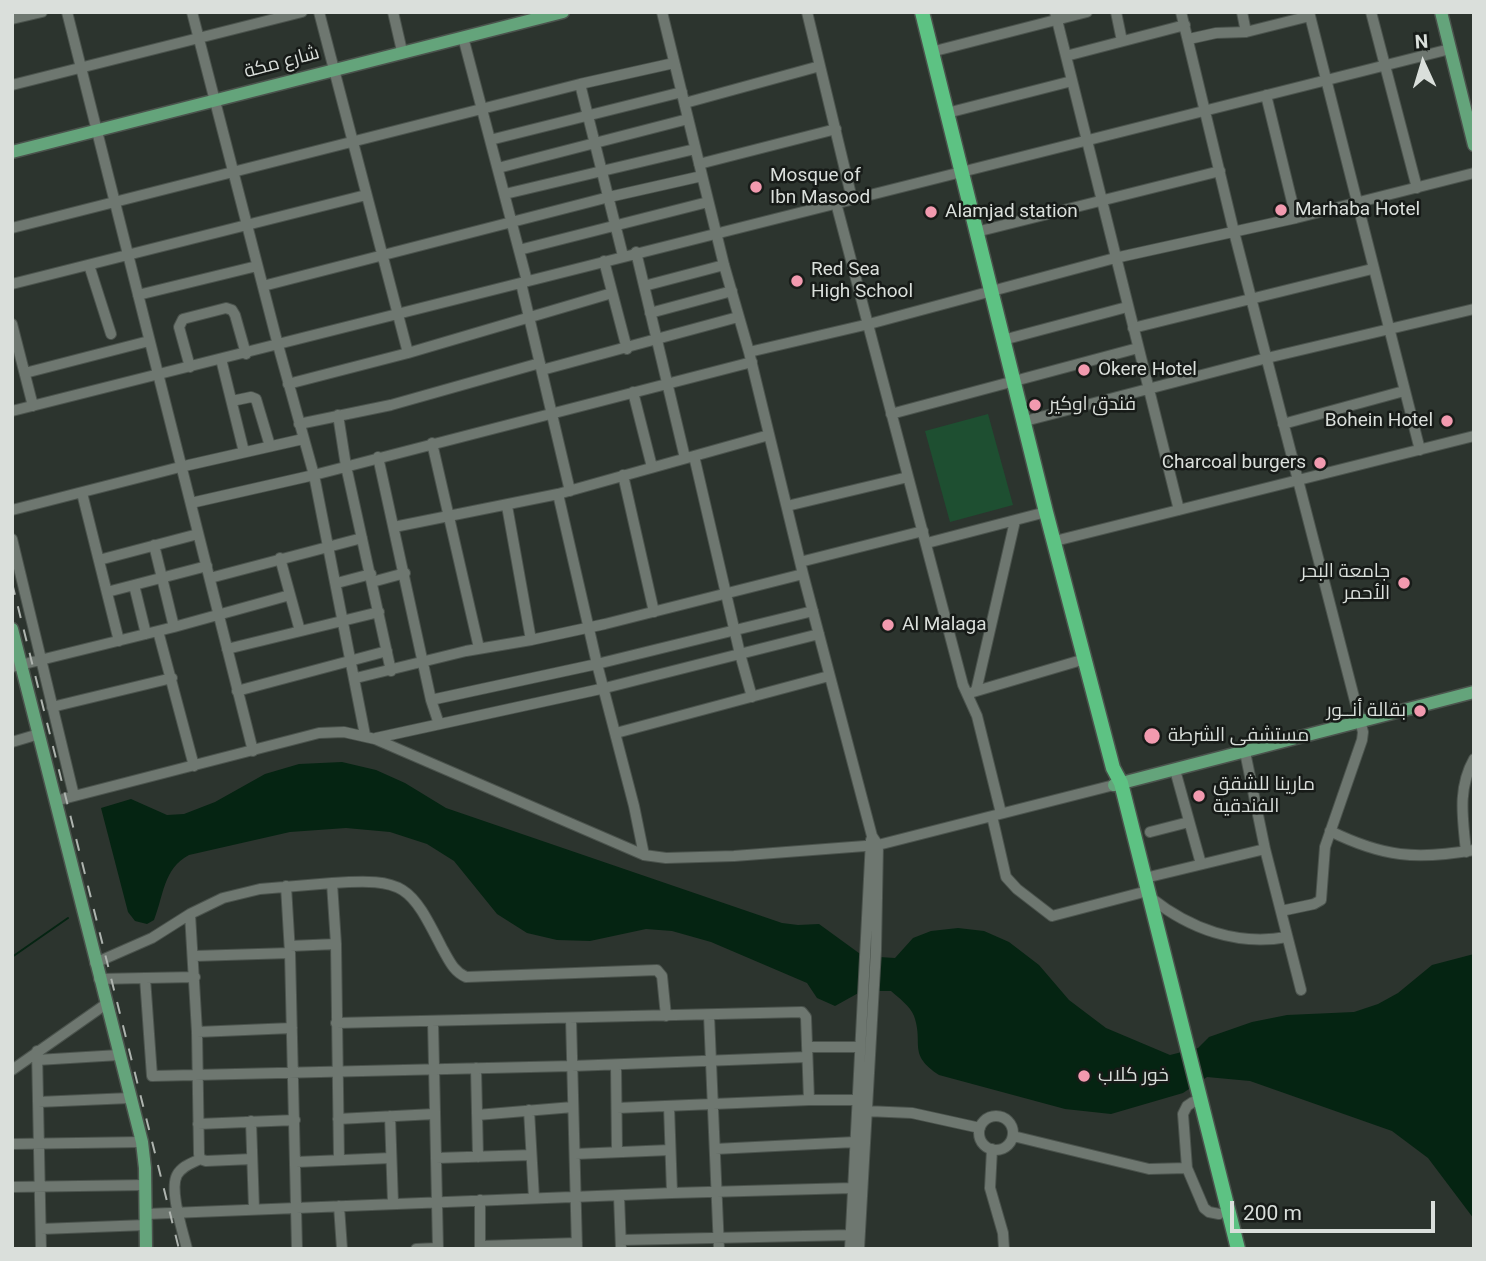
<!DOCTYPE html>
<html>
<head>
<meta charset="utf-8">
<style>
	body { margin:0 }
	#map { position:relative; width:1486px; height:1261px; overflow:hidden; background:#2c342e; font-family:Roboto,sans-serif }
	canvas { display:block }
	.frame { position:absolute; inset:0; border:14px solid #dadfdb; pointer-events:none }
	.north { position:absolute; left:1388px; top:28px; width:70px; height:70px; -webkit-text-stroke:5px #171b18; paint-order:stroke; rotate:356deg; font-size:19px; font-weight:700; line-height:28px; text-align:center; color:#dadfdb }
	.north::after { content:''; display:block; margin:auto; width:24px; height:32px; background:#dadfdb; clip-path:polygon(50% 0,100% 100%,50% 72%,0 100%) }
	.scale { position:absolute; left:1230px; top:1201px; width:205px; height:32px; box-sizing:border-box; border:4px solid #dadfdb; border-top:0; padding-left:9px; font-size:21px; line-height:24px; white-space:nowrap; color:#dadfdb; -webkit-text-stroke:5px #171b18; paint-order:stroke }
</style>
</head>
<body>
<div id="map">
<canvas width="1486" height="1261"></canvas>
<div class="frame"></div>
<div class="north">N</div>
<div class="scale">200 m</div>
</div>
<script>
const ctx = document.querySelector('canvas').getContext('2d');
ctx.lineJoin = 'round';
function fillPath(path, color) { ctx.fillStyle = color; ctx.fill(path, 'evenodd'); }
function stroke(path, color, width, dash) { ctx.strokeStyle = color; ctx.lineWidth = width; ctx.lineCap = dash ? 'butt' : 'round'; ctx.setLineDash(dash || []); ctx.stroke(path); }
function label(font, color, halo, rows, align = 'center') {
  ctx.font = font + ' Roboto,Cairo,sans-serif'; ctx.lineWidth = 5; ctx.setLineDash([]); ctx.textBaseline = 'middle'; ctx.strokeStyle = halo; ctx.fillStyle = color; for (const [text, x, y, turn = 0] of rows) {
    ctx.save(); ctx.translate(x, y); ctx.rotate((+turn || 0) * Math.PI / 180); ctx.textAlign = isNaN(turn) ? turn : align; if (halo) ctx.strokeText(text, 0, 0); ctx.fillText(text, 0, 0); ctx.restore();
  }
}
const green = new Path2D(`
	M988,414l25,91 -63,17 -25,-91z`);
const water = new Path2D(`
	M342,762l34,8 29,13 41,25 336,115 16,2 21,-1 44,32 32,2 18,-20 18,-7 27,-3 26,3 25,11 30,23 30,35 37,28 64,27 28,-7 11,-11 43,-15 35,-7 67,-3 24,-8 20,-11 34,-28 42,-11v265l-46,-61 -36,-27 -142,-50 -43,-4 -24,16 -72,21 -46,-5 -126,-34c-32,-21 -15,-31 -25,-59 -4,-10 -15,-18 -23,-25h-29l-27,15 -18,-8 -10,-15 -96,-41 -39,-11 -26,-2 -56,12 -33,-1 -30,-7 -30,-19 -43,-53 -27,-17 -37,-12 -44,-4 -56,4 -101,23c-26,14 -25,40 -35,65l-7,4 -12,-3 -7,-9 -27,-104 30,-9 36,16 17,-1 31,-12 50,-28 34,-10z`);
const stream = new Path2D(`
	M12,957l56,-39`);
const minor = new Path2D(`
	M67,12l186,739
	M192,12l86,333 36,130 51,260
	M319,12l89,341
	M393,12l9,39
	M662,12l62,253 25,87 54,222 69,262 6,9 -2,105 -17,299
	M807,12l45,187
	M1055,12l124,498
	M1116,12l6,29
	M1181,12l53,220 129,500 -1,8 -37,107 -4,53 -7,4 -33,7
	M1242,12l4,20
	M1309,12l111,438
	M1371,12l46,176
	M12,19l30,-7
	M463,37l64,244
	M1189,39l27,-6 30,-1 64,-16
	M931,52l156,-40
	M1066,56l119,-31
	M580,84l43,172
	M12,85l290,-73
	M1266,95l30,123
	M685,103l135,-37
	M947,113l125,-32
	M490,140l192,-48
	M699,164l137,-35
	M498,168l190,-49
	M505,194l190,-45
	M836,203l127,482 14,31 24,97
	M12,228l568,-144 94,-21
	M976,232l244,-61
	M519,250l189,-48
	M636,252l49,206
	M604,261l23,88
	M89,265l22,69
	M521,283l49,208
	M12,284l354,-89
	M263,286l346,-89 93,-21
	M644,286l80,-21
	M138,295l119,-29
	M650,313l82,-22
	M12,324l21,82
	M1133,328l239,-59
	M1003,340l124,-33
	M749,352l120,-28 246,-66 181,-40 178,-45
	M221,359l23,93
	M190,367l-11,-40 4,-8 43,-11 6,2 3,5 11,39
	M542,370l196,-53
	M25,373l124,-32
	M288,384l120,-31 204,-60
	M633,392l19,75
	M232,401l19,-4 5,2 14,47
	M12,411l1438,-362
	M891,414l247,-66
	M338,415l8,51 45,205
	M1025,421l242,-63 207,-49
	M299,424l92,-19 149,-42
	M1283,424l121,-33
	M432,443l47,205
	M694,456l46,198 12,43
	M378,457l53,243 8,24
	M623,475l31,137
	M82,493l37,148
	M558,494l39,170 37,142 10,49
	M191,503l123,-28 438,-113
	M507,506l24,134
	M787,506l121,-29
	M12,510l168,-43 123,-28
	M394,527l164,-33 211,-59
	M12,539l62,257
	M1055,541l419,-105
	M927,543l119,-31
	M154,545l20,82
	M280,558l20,73
	M99,560l99,-26
	M800,562l123,-31
	M210,578l152,-40
	M372,582l33,-9
	M337,583l34,-9
	M134,585l12,49
	M107,592l100,-26
	M158,631l36,135
	M227,649l152,-37
	M12,667l162,-40 116,-32
	M356,678l110,-27 65,-11 74,-16 198,-50
	M237,691l150,-40
	M976,691l39,-170
	M973,692l112,-33
	M431,700l166,-36 216,-53
	M52,707l120,-29
	M616,733l213,-57
	M376,738l229,-50 214,-54
	M12,742l27,-8
	M1245,752l20,97 36,141
	M1175,770l26,94
	M55,801l264,-68 25,-1 31,7 269,116 22,3 68,-2 144,-11 236,-60
	M992,816l14,61 11,12 35,27 88,-23
	M1330,831c53,26 86,29 144,19
	M1150,832l39,-10
	M1466,852c-3,-33 -9,-63 8,-93
	M1145,878l120,-29
	M332,883c73,-5 78,2 110,65 7,12 11,23 24,29l191,-7 5,6 4,40
	M286,886l4,67 7,296
	M1151,898c39,31 86,48 136,39
	M190,914l7,118 2,122 1,5 6,2 46,-2
	M290,946l46,-2
	M194,956l96,-3
	M95,963l57,-25 38,-24 33,-16 37,-9 72,-6 4,61 3,216
	M195,977l-50,1 7,98 420,-10 235,-9
	M99,979l46,-1
	M709,1015l10,234
	M571,1018l6,231
	M433,1021l5,228
	M336,1023l466,-11 4,5 3,83h48
	M197,1032l95,-4
	M807,1047h53
	M37,1051l4,198
	M37,1060l82,-5
	M616,1065l1,87
	M476,1068l2,89
	M12,1070l94,-66
	M38,1102l92,-4
	M1193,1102l-6,4 -4,8 4,54 17,40 5,4 10,2
	M669,1106l3,87
	M617,1108l192,-8
	M529,1110l5,88
	M866,1111l46,2 68,15
	M477,1115l96,-8
	M979 1133a17 17 0 1 1 34 0a17 17 0 1 1-34 0Z
	M390,1116l3,87
	M338,1119l96,-5
	M251,1121l3,88
	M198,1124l97,-4
	M1013,1136l136,33 38,-1
	M12,1144l130,-2
	M715,1149l140,-7
	M992,1149l-2,39 13,45 1,16
	M575,1154l95,-4
	M436,1158l95,-3
	M296,1162l95,-4
	M12,1187l134,-2
	M619,1196l2,53
	M480,1200v49
	M339,1206l3,43
	M146,1214l526,-21 180,-5
	M41,1229l105,-4
	M621,1240l229,-5
	M480,1246l97,-3
	M187,1249c-4,-17 -18,-59 -10,-74 5,-9 15,-12 23,-16
	M416,1249l22,-1
	M850,1249l21,-409`);
const major = new Path2D(`
	M1441,12l33,133
	M12,152l551,-140
	M12,629l130,513 3,26 1,81
	M1114,785l360,-93`);
const highway = new Path2D(`
	M922,12l124,500 67,256 8,15 117,466`);
const rail = new Path2D(`
	M12,583l167,666`);
const markers = [
	[756,187,7,"#f29aaf"],
	[1281,210,7,"#f29aaf"],
	[931,212,7,"#f29aaf"],
	[797,281,7,"#f29aaf"],
	[1084,370,7,"#f29aaf"],
	[1035,405,7,"#f29aaf"],
	[1447,421,7,"#f29aaf"],
	[1320,463,7,"#f29aaf"],
	[1404,583,7,"#f29aaf"],
	[888,625,7,"#f29aaf"],
	[1420,711,7,"#f29aaf"],
	[1152,736,9,"#f29aaf"],
	[1199,796,7,"#f29aaf"],
	[1084,1076,7,"#f29aaf"]
];
const streetNames = [
	["شارع مكة",282,63,-15]
];
const poiNames = [
	["Mosque of",770,176],
	["Ibn Masood",770,198],
	["Marhaba Hotel",1295,210],
	["Alamjad station",945,212],
	["Red Sea",811,270],
	["High School",811,292],
	["Okere Hotel",1098,370],
	["فندق اوكير",1049,405],
	["Bohein Hotel",1433,421,"right"],
	["Charcoal burgers",1306,463,"right"],
	["جامعة البحر",1390,572,"right"],
	["الأحمر",1390,594,"right"],
	["Al Malaga",902,625],
	["بقالة أنــور",1406,711,"right"],
	["مستشفى الشرطة",1168,736],
	["مارينا للشقق",1213,785],
	["الفندقية",1213,807],
	["خور كلاب",1098,1076]
];
fillPath(green, '#1e4f31');
fillPath(water, '#052412');
stroke(stream, '#052412', 2);
stroke(minor, '#4b534d', 12);
stroke(major, '#4b534d', 15);
stroke(highway, '#4b534d', 17);
stroke(minor, '#6e7770', 10);
stroke(major, '#64a47b', 12);
stroke(highway, '#5dc283', 14);
stroke(rail, '#aeb4af', 2, [12, 12]);
for (const [x, y, r, color] of markers) { const dot = new Path2D(); dot.arc(x, y, r, 0, 2 * Math.PI); ctx.fillStyle = color; ctx.fill(dot); stroke(dot, '#171b18', 2.5); }
label('19px', '#dadfdb', '#171b18', streetNames);
label('19px', '#dadfdb', '#171b18', poiNames, 'left');
</script>
</body>
</html>
